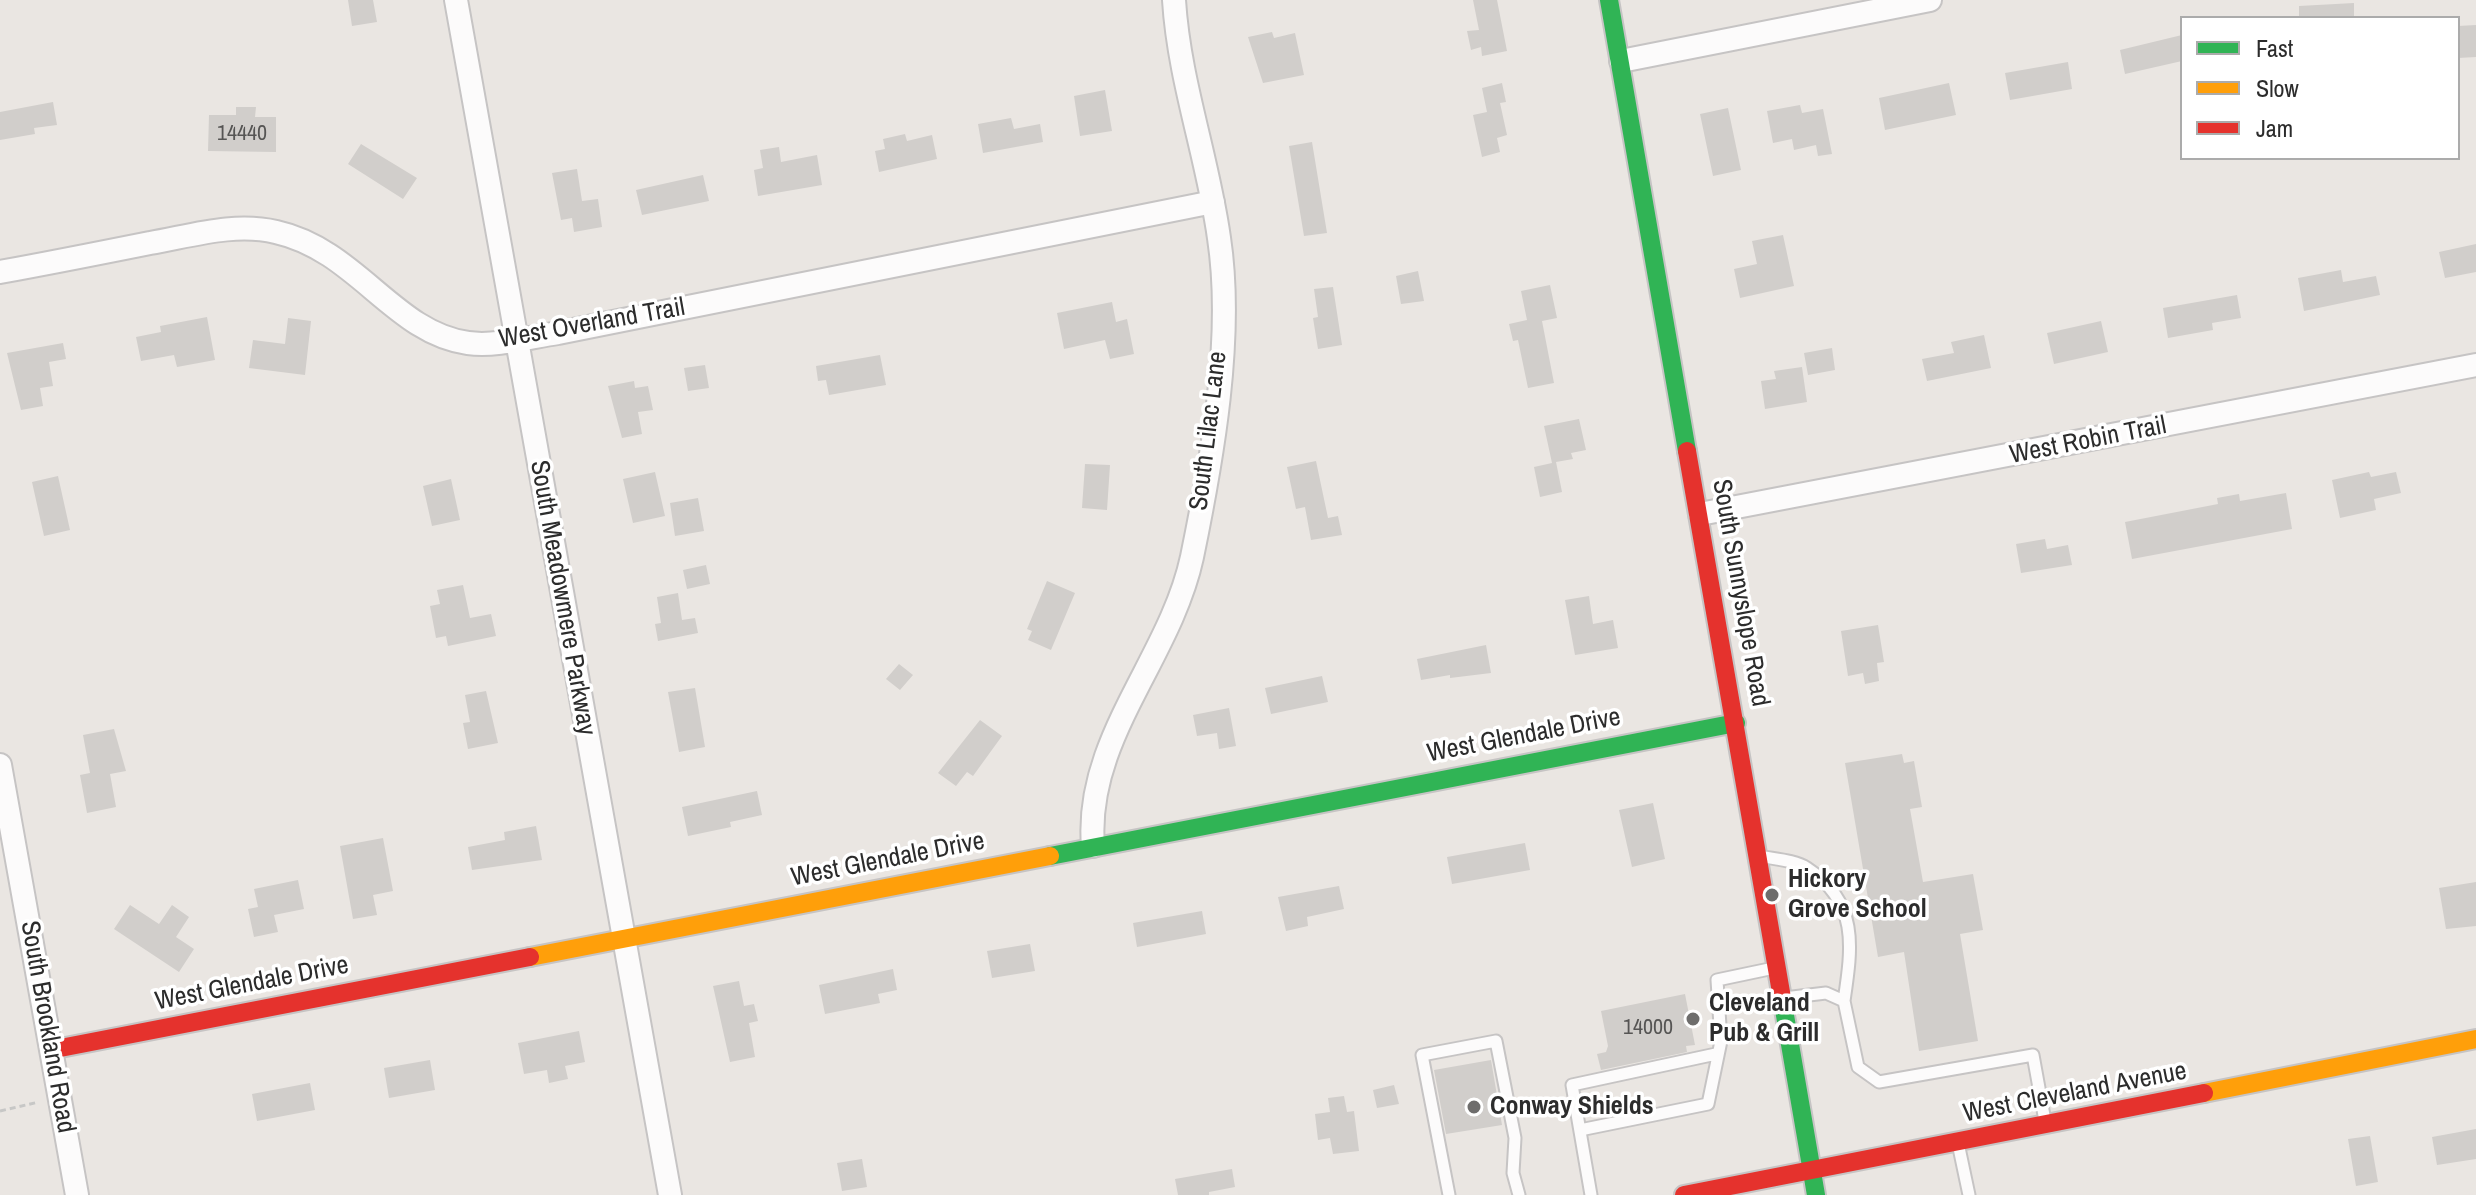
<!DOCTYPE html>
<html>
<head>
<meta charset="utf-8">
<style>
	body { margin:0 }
	#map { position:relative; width:2476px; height:1195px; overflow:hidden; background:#eae6e2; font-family:"Archivo Narrow",sans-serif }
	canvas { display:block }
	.legend { position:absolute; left:2180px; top:16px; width:280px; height:144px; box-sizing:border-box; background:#fff; border:2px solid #ababab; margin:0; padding:10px 14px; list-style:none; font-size:24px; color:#2c2c2c }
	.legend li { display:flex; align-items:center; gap:16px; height:40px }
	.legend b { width:40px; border:2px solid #ababab }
</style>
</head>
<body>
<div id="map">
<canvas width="2476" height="1195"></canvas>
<ul class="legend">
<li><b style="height:10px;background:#30b455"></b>Fast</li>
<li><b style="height:10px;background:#ff9f0a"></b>Slow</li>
<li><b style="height:10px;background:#e5322d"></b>Jam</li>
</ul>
</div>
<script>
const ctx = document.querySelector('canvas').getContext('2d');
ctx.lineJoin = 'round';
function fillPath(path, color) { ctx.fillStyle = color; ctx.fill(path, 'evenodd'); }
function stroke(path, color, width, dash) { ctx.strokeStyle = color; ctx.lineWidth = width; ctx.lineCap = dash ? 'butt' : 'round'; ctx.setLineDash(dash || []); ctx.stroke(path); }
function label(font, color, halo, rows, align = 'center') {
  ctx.font = font + ' "Archivo Narrow",sans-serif'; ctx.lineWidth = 7; ctx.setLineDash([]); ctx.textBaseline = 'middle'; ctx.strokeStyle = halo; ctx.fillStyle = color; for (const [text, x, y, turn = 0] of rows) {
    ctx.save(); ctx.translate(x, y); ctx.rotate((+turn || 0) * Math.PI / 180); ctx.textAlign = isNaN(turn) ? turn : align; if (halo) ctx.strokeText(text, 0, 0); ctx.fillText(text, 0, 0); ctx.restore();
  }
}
const building = new Path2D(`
	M348,0h25l4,22 -25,4z
	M1473,0h24l10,51 -25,5 -1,-9 -10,3 -4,-19 12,-1z
	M2354,3v15h-55v-12z
	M2476,25v32l-18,1v-32z
	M1272,32l2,6 21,-5 9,42 -41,8 -15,-46z
	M2182,35v26l-57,13 -5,-24z
	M2068,62l4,27 -62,11 -5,-27z
	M1502,83l4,19 -6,1 7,32 -10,3 3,14 -18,5 -9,-42 14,-3 -5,-24z
	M1949,83l7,32 -71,15 -6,-32z
	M1105,90l7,41 -32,5 -6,-40z
	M53,102l4,23 -23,3 1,6 -35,6v-28z
	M1800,105l2,8 21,-4 9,45 -14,2 -2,-11 -22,5 -2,-11 -19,4 -6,-32z
	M236,107h20l-1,10h21v35l-68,-1 1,-36h27z
	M1728,108l13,62 -28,6 -13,-62z
	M1011,118l3,11 26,-5 3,18 -60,11 -5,-29z
	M905,134l2,7 25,-6 5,24 -58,13 -4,-21 10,-2 -2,-10z
	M1312,142l15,91 -23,3 -15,-90z
	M361,144l56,34 -14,21 -55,-35z
	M779,147l2,15 36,-7 5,30 -64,11 -4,-26 9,-2 -3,-18z
	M577,169l5,32 16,-2 4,28 -28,5 -2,-14 -11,2 -9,-47z
	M703,175l6,26 -67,14 -6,-25z
	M1783,235l11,51 -54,12 -6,-29 23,-5 -5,-23z
	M2476,244v28l-31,6 -6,-26z
	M2341,270l2,12 33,-6 4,19 -76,16 -6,-33z
	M1418,271l6,30 -23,3 -5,-28z
	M1550,285l7,33 -15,3 12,62 -26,5 -10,-48 -5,1 -4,-17 18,-4 -6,-29z
	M1333,287l9,58 -24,4 -5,-31 5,-1 -4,-28z
	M2237,295l4,23 -29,5 1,7 -45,8 -5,-30z
	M1112,302l4,20 11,-3 7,35 -24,5 -5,-19 -41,9 -7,-36z
	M207,317l8,43 -38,7 -3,-12 -33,6 -5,-24 25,-5 -1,-6z
	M288,318l23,3 -6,54 -56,-7 4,-28 32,4z
	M2101,321l7,31 -54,12 -7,-31z
	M1984,335l7,33 -64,13 -5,-22 32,-6 -3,-11z
	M63,343l3,16 -17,3 4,24 -13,2 3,18 -22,4 -14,-57z
	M1832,348l3,22 -27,5 -4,-22z
	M880,355l6,30 -57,10 -3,-15 -8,1 -2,-15z
	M705,365l4,23 -21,3 -4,-23z
	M1802,367l5,35 -42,7 -4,-28 15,-2 -2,-8z
	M634,381l1,7 13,-2 5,24 -15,2 4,22 -20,4 -14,-52z
	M1579,419l7,31 -15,3 2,6 -17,3 6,30 -22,5 -6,-30 18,-4 -8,-37z
	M1316,461l12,57 10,-2 4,19 -31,5 -6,-33 -9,2 -9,-42z
	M1085,464l25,1 -3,45 -25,-2z
	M655,472l10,44 -32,7 -10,-44z
	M2369,472l2,5 25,-5 5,21 -27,6 2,11 -36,8 -8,-38z
	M58,476l12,54 -26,6 -12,-54z
	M451,479l9,41 -28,6 -9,-40z
	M2286,493l6,36 -160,30 -7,-37 93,-18 -1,-6 22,-4 1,7z
	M698,498l6,33 -29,5 -5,-33z
	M2045,539l2,10 21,-4 4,20 -51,8 -5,-29z
	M706,565l4,19 -23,5 -4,-19z
	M1047,581l28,12 -24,57 -23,-10 4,-9 -5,-2z
	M463,585l7,33 21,-4 5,22 -48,10 -2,-10 -10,2 -6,-32 10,-2 -3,-14z
	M678,593l4,27 13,-2 3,15 -40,8 -3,-17 6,-1 -4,-26z
	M1589,596l4,28 20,-4 5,28 -43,7 -10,-55z
	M1878,625l6,37 -7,1 2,18 -14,3 -2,-11 -15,3 -7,-45z
	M1486,645l5,28 -41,5v-3l-29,5 -4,-21z
	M899,664l14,11 -13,15 -14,-11z
	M1322,676l6,26 -57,12 -6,-26z
	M695,688l10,59 -26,5 -11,-60z
	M486,691l12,52 -30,6 -5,-26 7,-1 -5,-27z
	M1229,708l7,38 -17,3 -2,-16 -20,3 -4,-21z
	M980,720l22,16 -29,40 -6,-4 -11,14 -18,-13z
	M114,729l12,42 -16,3 6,33 -29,6 -7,-38 10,-2 -7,-38z
	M1902,754l2,9 10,-2 8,46 -12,2 13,73 50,-8 10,56 -23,4 18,107 -59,10 -15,-99 -26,5 -33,-194z
	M757,791l5,24 -32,7 1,5 -43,9 -6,-29z
	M1653,803l12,56 -33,8 -13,-57z
	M536,826l6,34 -70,10 -4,-23 37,-7 -1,-8z
	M383,838l10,53 -20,4 4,20 -24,4 -13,-73z
	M1525,843l5,27 -78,14 -5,-27z
	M298,880l6,29 -30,6 4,17 -24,5 -6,-28 10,-2 -4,-18z
	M2476,882v44l-30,3 -7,-41z
	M1339,886l5,23 -37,8 1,9 -22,5 -8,-34z
	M130,905l29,19 13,-19 17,12 -13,20 18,12 -15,23 -65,-43z
	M1202,911l4,23 -69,13 -4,-24z
	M1030,944l5,27 -43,7 -5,-27z
	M893,969l4,21 -19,4 2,9 -55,11 -6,-29z
	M739,981l5,25 10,-2 4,17 -9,2 6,34 -25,5 -17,-76z
	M1685,994l10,51 -9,1 1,6 -86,18 -4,-16 9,-2 2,-6 -7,-35z
	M579,1031l6,31 -20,4 3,13 -19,4 -2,-13 -23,4 -6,-31z
	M430,1060l5,30 -46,8 -5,-30z
	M1491,1060l11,65 -56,9 -12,-64z
	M310,1083l5,27 -58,11 -5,-27z
	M1394,1085l5,19 -22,4 -4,-18z
	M1344,1096l3,16 7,-1 5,40 -26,3 -3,-16 -12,2 -3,-26 15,-2 -2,-14z
	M2476,1129v30l-39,6 -5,-28z
	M2370,1136l8,46 -22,4 -8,-47z
	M862,1159l5,28 -25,4 -5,-28z
	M1232,1169l3,18 -26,5v3h-31l-3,-16z`);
const path = new Path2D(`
	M0,1111l39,-9`);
const lane = new Path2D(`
	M1759,856c14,3 36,4 48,12 52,34 45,79 37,133
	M1784,998l42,-5 18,8 14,66 21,15 154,-27 12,66
	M1580,1130l128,-26 13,-63 -4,-61 57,-12
	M1958,1143l11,52
	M1449,1195l-27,-140 74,-14 19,97 -2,35 6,22
	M1591,1195l-19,-110 144,-31`);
const street = new Path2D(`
	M456,0l214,1195
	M1621,61l309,-61
	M0,272c50,-9 100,-19 150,-29 41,-7 84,-21 126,-11 81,18 118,101 192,111 28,4 62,-6 90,-10l655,-131
	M1700,514l776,-149
	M0,765l77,430
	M1093,846c-9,-107 77,-187 99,-289 20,-97 42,-220 27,-319 -11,-80 -40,-157 -45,-238`);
const fast = new Path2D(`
	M1609,0l78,451
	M1050,856l686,-133
	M1782,998l34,197`);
const slow = new Path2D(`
	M530,957l520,-101
	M2204,1093l272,-54`);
const jam = new Path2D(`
	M1687,451l95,547
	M50,1050l480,-93
	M1684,1195l520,-102`);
const markers = [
	[1772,895,8,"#6e6d6c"],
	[1693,1019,8,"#6e6d6c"],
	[1474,1107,8,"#6e6d6c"]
];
const numberNames = [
	["14440",242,134],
	["14000",1648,1028]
];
const streetNames = [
	["West Overland Trail",592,324,-10],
	["South Lilac Lane",1209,431,-83],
	["West Robin Trail",2088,441,-11],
	["South Sunnyslope Road",1740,593,80],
	["South Meadowmere Parkway",562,598,80],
	["West Glendale Drive",1524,736,-11],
	["West Glendale Drive",888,860,-11],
	["West Glendale Drive",252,984,-11],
	["South Brookland Road",47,1027,80],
	["West Cleveland Avenue",2075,1093,-11]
];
const poiNames = [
	["Hickory",1788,880],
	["Grove School",1788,910],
	["Cleveland",1709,1004],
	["Pub & Grill",1709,1034],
	["Conway Shields",1490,1107]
];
fillPath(building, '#d1cecb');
stroke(lane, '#c6c4c4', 15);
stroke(street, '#c6c4c4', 26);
stroke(fast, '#c6c4c4', 22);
stroke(slow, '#c6c4c4', 22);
stroke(jam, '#c6c4c4', 22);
stroke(path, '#c7c7c6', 3, [6, 4]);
stroke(lane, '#fcfbfb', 11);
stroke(street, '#fcfbfb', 22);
stroke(fast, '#30b455', 18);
stroke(slow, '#ff9f0a', 18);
stroke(jam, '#e5322d', 18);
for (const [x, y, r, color] of markers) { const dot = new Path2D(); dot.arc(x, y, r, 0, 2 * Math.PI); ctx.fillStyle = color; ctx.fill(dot); stroke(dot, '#fff', 3); }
label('22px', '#565554', null, numberNames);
label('26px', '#2c2c2c', '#fff', streetNames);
label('bold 26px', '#2c2c2c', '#fff', poiNames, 'left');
</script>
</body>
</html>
